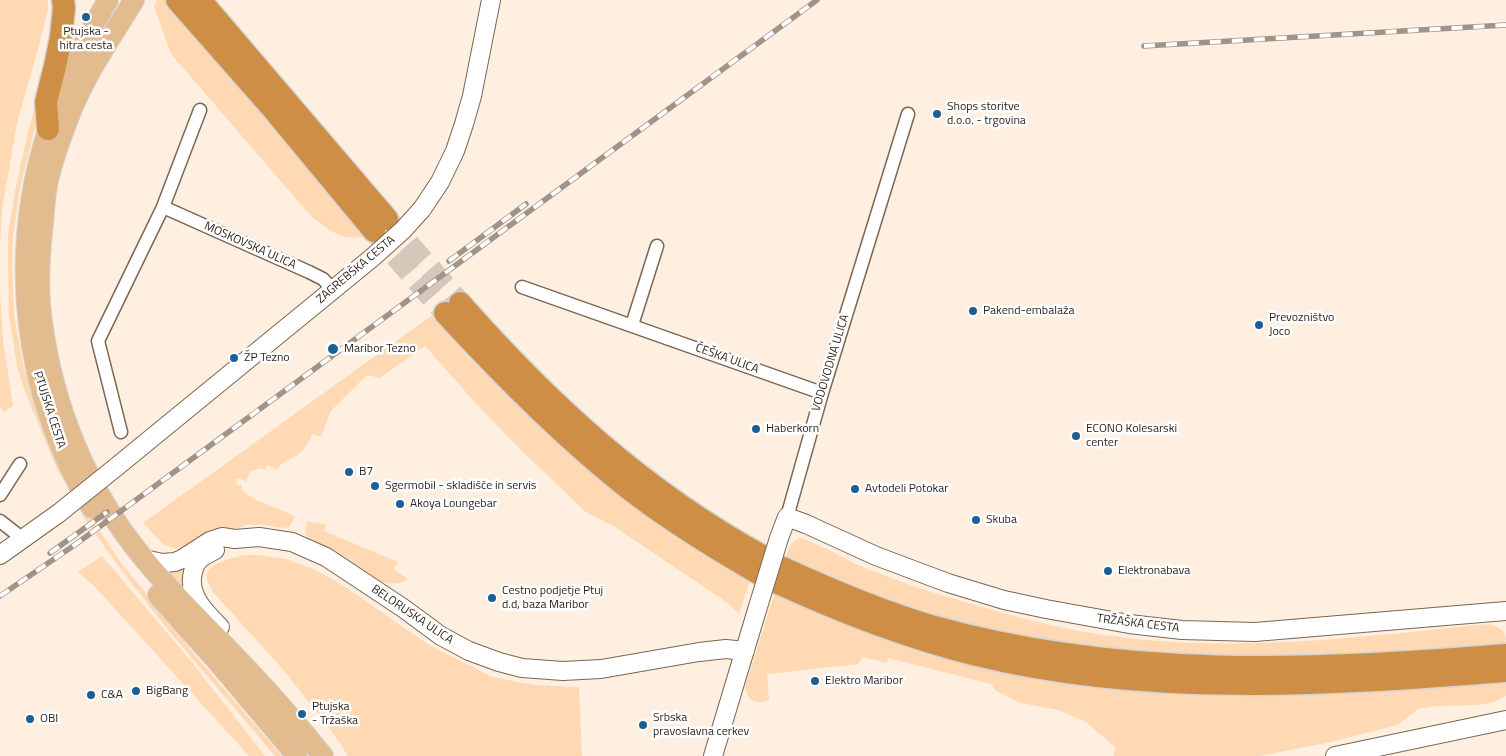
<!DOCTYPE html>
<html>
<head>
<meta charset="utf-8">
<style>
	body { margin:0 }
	canvas { display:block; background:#feefe1 }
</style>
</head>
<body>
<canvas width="1506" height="756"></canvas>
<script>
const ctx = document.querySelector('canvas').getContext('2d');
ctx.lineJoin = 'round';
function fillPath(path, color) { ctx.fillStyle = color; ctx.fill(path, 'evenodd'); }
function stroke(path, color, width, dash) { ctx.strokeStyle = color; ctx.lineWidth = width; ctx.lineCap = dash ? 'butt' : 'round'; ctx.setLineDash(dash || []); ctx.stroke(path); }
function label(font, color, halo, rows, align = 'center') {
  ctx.font = font + ' "Titillium Web",sans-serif'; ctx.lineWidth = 5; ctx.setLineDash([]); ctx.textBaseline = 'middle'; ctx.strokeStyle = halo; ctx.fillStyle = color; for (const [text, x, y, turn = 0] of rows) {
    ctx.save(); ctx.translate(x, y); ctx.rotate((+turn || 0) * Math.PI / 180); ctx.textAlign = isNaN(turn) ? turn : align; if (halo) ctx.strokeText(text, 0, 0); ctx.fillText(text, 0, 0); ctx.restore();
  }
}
const green = new Path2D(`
	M0,0h48v9l-10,40 -21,74 -15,87 -2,37z
	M157,0h15l196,237c-29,3 -36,-5 -57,-21l-140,-162 -17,-48z
	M42,80h5l-27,108 -7,48 -1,23 2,57 10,52 8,26 22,55 33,64 16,23 16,24 77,96 86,100h-7l-107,-126 -52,-67 -33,-47 -27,-49 -32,-78 -7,-23 -8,-51 -1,-55v-25l8,-49 11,-50z
	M0,294l3,46 10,66 -9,6 -4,-5z
	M431,316l13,7 21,31 118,113 62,48 58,39 47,27 -11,33 -10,-10 -114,-77 -28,-14 -63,-60 -43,-44 -56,-63 -45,32 -13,-3 -36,36 -10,26 -9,-3c-4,12 -10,19 -21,25 -7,3 -10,4 -14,10l-10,-4 -2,5 -6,-2 -9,4 -4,9 -9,-3 -1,6 6,2 -1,4 15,10 39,16 -6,11 -6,1 -19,-3h-18l-70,24 -12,-4 -21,-22z
	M307,521l9,3 1,-2 9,3 -2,6 74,31 -5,7 15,10c-11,7 -24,5 -36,0l-57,-37 -7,-3 -3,-6z
	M800,538c23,7 44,21 65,30 30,12 62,23 93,32 48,14 97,28 146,35 128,19 257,2 384,-11 17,5 18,8 18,24l-162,11 -233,-5 -163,-30 -163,-64c3,-10 5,-18 15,-22z
	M244,555h14l28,4 30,11 28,16 85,59 61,31 22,5 23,4 44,2 3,69h-234l-13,-20 -48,-62 -74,-82c-2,-5 -6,-10 -6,-15 -1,-14 27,-19 37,-22z
	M102,556l89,105 74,95h-16l-154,-169 -17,-15z
	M184,567l2,2v23l-20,-22z
	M776,589l121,51 609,36v20l-12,6 -15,3 -43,1 -18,3 -19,15 -24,7 -44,11 -72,14h-145l1,-9 -29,-25 -28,-12 -37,-7 -25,-12 -5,-7 -103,-26 -1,5 -24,-6 -5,7 -91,10 2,26c-12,5 -22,2 -24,-13z`);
const highwayTunnel = new Path2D(`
	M387,219l73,84
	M374,231l71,82`);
const street = new Path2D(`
	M163,207l146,65 14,7 10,11
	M522,287l300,106
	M632,325l25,-79
	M121,432l-23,-91 65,-134 37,-97
	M0,495l20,-31
	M787,517l35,-124 86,-279
	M0,521l23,18`);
const secondary = new Path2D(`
	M422,209l18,-27 15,-31 9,-27 8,-28 19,-96
	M115,468l258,-211
	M779,538l8,-21 19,7 70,32 72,27 56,17 42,9 83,15 53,6 73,2 251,-21
	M215,550c-5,3 -10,5 -14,8 -4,3 -7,10 -8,14 -6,23 12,40 27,55
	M0,555l59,-42
	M144,559l18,4 13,-1 7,-3 28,-18 12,-4 13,2 24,-2 33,5 34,15 77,51 38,28 28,15 30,11 23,6 41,3 38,-2 98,-17 27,-3 19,2
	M713,756l44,-146
	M1335,756l171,-36`);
const primary = new Path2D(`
	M134,0c-24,40 -52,79 -67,122 -7,19 -15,39 -19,59 -3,14 -4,29 -5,43 -3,26 -5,53 -3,79 8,87 40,173 93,242 29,38 64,72 97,106 33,34 64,69 93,105
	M92,508c-69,-114 -85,-251 -44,-378 14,-45 36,-89 60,-130
	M158,595l58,65 81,96`);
const highway = new Path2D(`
	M177,0l95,108 102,123
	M200,0l187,219
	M48,129l-2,-27 9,-36 6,-29 3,-29 -1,-8
	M460,303c89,101 185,189 304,254
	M445,313c57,62 117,123 183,175 41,32 85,59 130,85
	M783,568c48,22 97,43 148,58 188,53 383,45 575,29
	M778,583c63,29 127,54 195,71 174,43 356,31 533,17`);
const rail = new Path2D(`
	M1144,46l362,-21
	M449,261l77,-57
	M50,553l57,-41
	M0,596l76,-52 741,-544`);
const secondaryBridge = new Path2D(`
	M373,257l30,-27 19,-21
	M59,513l56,-45
	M757,610l22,-72`);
const markers = [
	[86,17,5,"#1c5f94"],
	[937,114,5,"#1c5f94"],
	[973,311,5,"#1c5f94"],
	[1259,325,5,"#1c5f94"],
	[333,349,6,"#1c5f94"],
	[234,358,5,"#1c5f94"],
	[756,429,5,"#1c5f94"],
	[1076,436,5,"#1c5f94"],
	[349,472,5,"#1c5f94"],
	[375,486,5,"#1c5f94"],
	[855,489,5,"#1c5f94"],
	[400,504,5,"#1c5f94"],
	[976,520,5,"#1c5f94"],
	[1108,571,5,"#1c5f94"],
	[492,598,5,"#1c5f94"],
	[815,681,5,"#1c5f94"],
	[136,691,5,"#1c5f94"],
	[91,695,5,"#1c5f94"],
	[302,714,5,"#1c5f94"],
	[30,719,5,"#1c5f94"],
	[643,725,5,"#1c5f94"]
];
const poiNames = [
	["Ptujska -",86,32,"center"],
	["hitra cesta",86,46,"center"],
	["Shops storitve",947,107],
	["d.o.o. - trgovina",947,121],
	["Pakend-embalaža",983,311],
	["Prevozništvo",1269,318],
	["Joco",1269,332],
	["Maribor Tezno",344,349],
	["ŽP Tezno",244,358],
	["Haberkorn",766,429],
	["ECONO Kolesarski",1086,429],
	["center",1086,443],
	["B7",359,472],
	["Sgermobil - skladišče in servis",385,486],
	["Avtodeli Potokar",865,489],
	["Akoya Loungebar",410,504],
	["Skuba",986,520],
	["Elektronabava",1118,571],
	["Cestno podjetje Ptuj",502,591],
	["d.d, baza Maribor",502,605],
	["Elektro Maribor",825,681],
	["BigBang",146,691],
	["C&A",101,695],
	["Ptujska",312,707],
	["- Tržaška",312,721],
	["Srbska",653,718],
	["pravoslavna cerkev",653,732],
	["OBI",40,719]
];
const streetNames = [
	["MOSKOVSKA ULICA",250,246,24],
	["ZAGREBŠKA CESTA",356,270,-40],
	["ČEŠKA ULICA",727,359,20],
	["VODOVODNA ULICA",831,363,-73],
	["PTUJSKA CESTA",49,410,72],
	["BELORUSKA ULICA",412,615,34],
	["TRŽAŠKA CESTA",1138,624,7]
];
fillPath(green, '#fed9b3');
stroke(highwayTunnel, '#d5c7ba', 22, [22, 11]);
stroke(street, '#7b6652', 15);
stroke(secondary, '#7b6652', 20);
stroke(primary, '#d5d4d2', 22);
stroke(highway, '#d5d4d2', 25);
stroke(street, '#fff', 12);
stroke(secondary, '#fff', 18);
stroke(primary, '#e2bb8f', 20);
stroke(highway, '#ce8e45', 22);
stroke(rail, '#a09488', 5.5);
stroke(rail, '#fff', 4, [11]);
stroke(secondaryBridge, '#7b6652', 20, []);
stroke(secondaryBridge, '#fff', 18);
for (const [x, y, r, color] of markers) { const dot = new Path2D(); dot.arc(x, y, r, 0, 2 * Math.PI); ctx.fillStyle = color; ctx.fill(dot); stroke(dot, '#fff', 2); }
label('12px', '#2f261d', '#fff', poiNames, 'left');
label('12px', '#2f261d', '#fff', streetNames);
</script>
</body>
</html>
